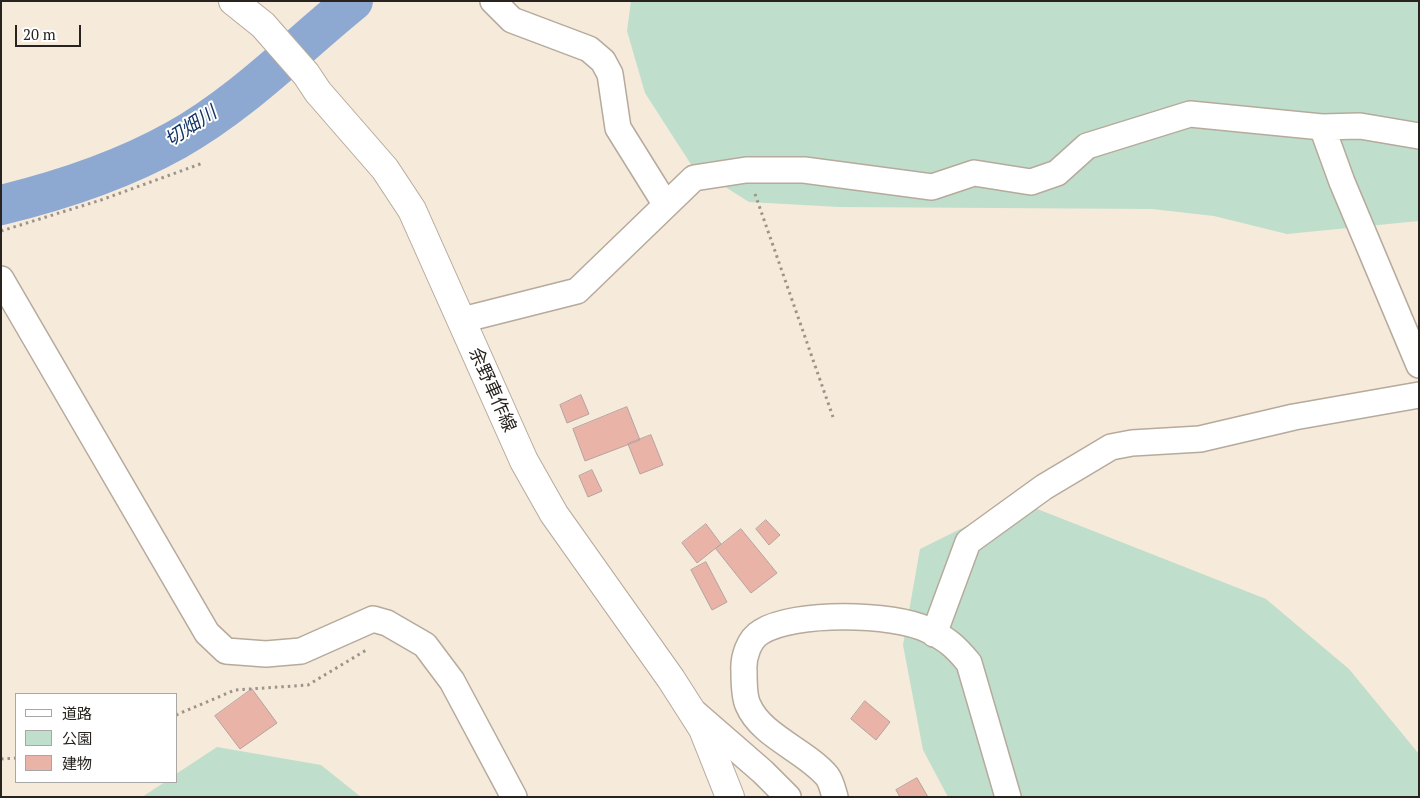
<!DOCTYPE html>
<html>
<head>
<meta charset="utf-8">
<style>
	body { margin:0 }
	#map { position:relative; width:1420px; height:798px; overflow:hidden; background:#f6eadb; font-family:"PT Serif","Noto Sans JP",serif }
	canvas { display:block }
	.frame { position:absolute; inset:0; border:2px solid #28231e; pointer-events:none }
	.legend { position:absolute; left:15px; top:693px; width:162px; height:90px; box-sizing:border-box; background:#fff; border:1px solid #a9a7a5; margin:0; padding:6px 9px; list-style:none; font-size:15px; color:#28231e }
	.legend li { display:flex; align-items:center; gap:10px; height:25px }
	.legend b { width:25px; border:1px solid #a9a7a5 }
	.scale { position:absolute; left:15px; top:25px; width:66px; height:22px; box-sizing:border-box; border:2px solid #28231e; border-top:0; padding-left:6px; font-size:15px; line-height:18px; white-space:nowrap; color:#28231e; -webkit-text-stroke:4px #fff; paint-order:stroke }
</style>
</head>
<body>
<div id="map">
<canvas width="1420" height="798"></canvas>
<div class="frame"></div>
<ul class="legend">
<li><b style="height:6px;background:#fff"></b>道路</li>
<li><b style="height:14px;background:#bfdfcc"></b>公園</li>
<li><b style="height:14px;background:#e9b3a8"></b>建物</li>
</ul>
<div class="scale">20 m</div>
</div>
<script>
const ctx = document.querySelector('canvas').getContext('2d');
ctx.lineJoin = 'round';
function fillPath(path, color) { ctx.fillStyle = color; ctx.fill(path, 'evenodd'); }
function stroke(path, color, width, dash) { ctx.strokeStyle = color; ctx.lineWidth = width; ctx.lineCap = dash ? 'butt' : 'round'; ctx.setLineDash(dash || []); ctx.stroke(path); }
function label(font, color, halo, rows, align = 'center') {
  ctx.font = font + ' "PT Serif","Noto Sans JP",serif'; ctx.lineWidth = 4; ctx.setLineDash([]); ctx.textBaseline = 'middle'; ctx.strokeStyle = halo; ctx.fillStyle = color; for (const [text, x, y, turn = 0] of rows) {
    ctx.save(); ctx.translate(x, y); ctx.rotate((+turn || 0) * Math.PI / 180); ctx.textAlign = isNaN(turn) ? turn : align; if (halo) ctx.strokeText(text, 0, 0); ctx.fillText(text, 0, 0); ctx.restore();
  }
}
const green = new Path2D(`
	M631,1h788v220l-132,13 -73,-18 -62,-7 -313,-2 -90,-5 -57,-36 -47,-73 -18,-62z
	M1017,501l249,98 83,70 70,85v43h-471l-25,-47 -20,-105 17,-96z
	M217,747l104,18 40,32h-219l23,-15h11v-8z`);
const river = new Path2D(`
	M1,205c58,-14 123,-36 175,-65 66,-37 119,-92 177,-139`);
const building = new Path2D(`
	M581,395l8,19 -22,9 -7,-18z
	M627,407l13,33 -55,21 -12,-32z
	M651,435l12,30 -23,9 -12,-30z
	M592,470l10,21 -14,6 -9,-21z
	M766,520l14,15 -11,10 -13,-16z
	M706,524l15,20 -24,19 -15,-20z
	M741,529l36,44 -26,20 -35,-44z
	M706,562l21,40 -15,8 -21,-40z
	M252,689l25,34 -37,26 -25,-33z
	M865,701l25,21 -14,18 -25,-21z
	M917,778l11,19h-28l-4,-7z`);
const path = new Path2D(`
	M755,194l78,223
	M1,231l100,-31 102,-37
	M176,715l59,-25 73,-5 60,-36
	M1,759l15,-1`);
const minor = new Path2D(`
	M493,1l19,19 77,29 14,12 7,13 8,54 48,77
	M1322,127l20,55 77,183
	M1,279l206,354 19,18 40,3 35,-3 72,-32 14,4 38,22 27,36 62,116
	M462,320l115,-29 117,-113 52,-8h58l128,17 42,-14 57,9 26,-9 30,-27 103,-32 132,13 38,-1 59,10
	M934,634l34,-92 76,-55 67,-40 21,-4 68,-4 94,-22 125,-22
	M694,712l69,60 25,25
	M835,797c-2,-7 -4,-16 -8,-21 -22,-26 -66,-40 -79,-71 -4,-8 -4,-24 -4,-34 -1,-14 5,-32 17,-39 33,-21 132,-19 167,-2 19,9 28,17 41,33l39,134`);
const secondary = new Path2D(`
	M233,1l30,24 43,49 12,18 67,77 27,41 112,251 30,53 117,165 32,50 27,68`);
const streetNames = [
	["余野車作線",492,390,66]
];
const waterNames = [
	["切畑川",191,127,-33]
];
fillPath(green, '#bfdfcc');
stroke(river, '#8ea9d1', 40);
fillPath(building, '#e9b3a8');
stroke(building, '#b5a29e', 1);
stroke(minor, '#b6aa9c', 28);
stroke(secondary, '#b6aa9c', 30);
stroke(path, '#9d9489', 3, [2.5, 4]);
stroke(minor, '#fff', 25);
stroke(secondary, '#fff', 28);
label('18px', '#28231e', '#fff', streetNames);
label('italic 19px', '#123465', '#fff', waterNames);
</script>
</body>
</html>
